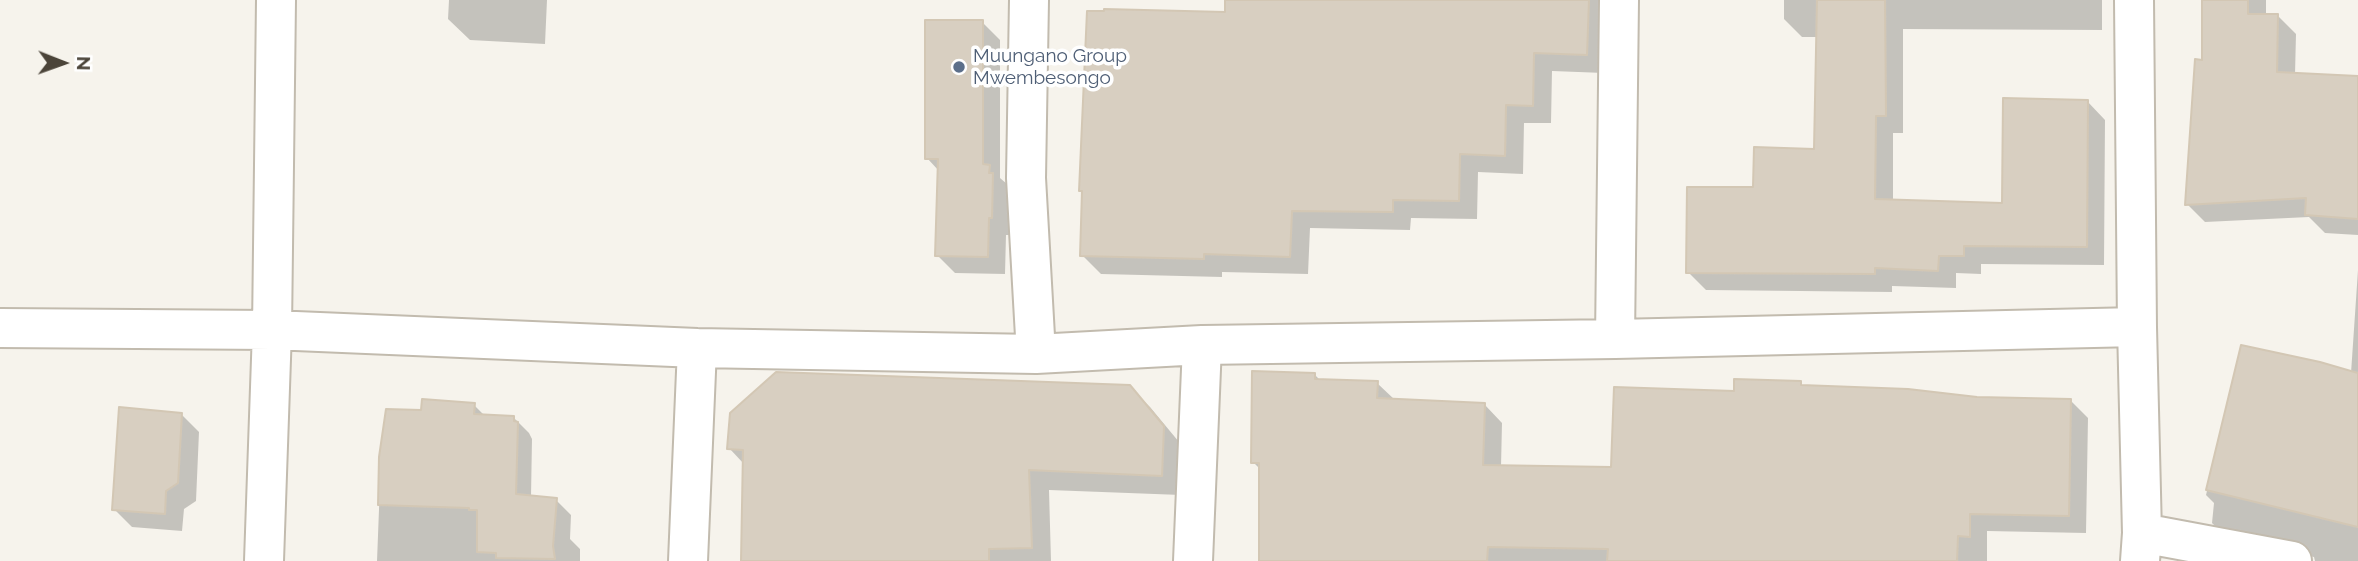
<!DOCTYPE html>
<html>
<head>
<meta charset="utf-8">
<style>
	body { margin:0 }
	#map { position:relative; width:2358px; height:561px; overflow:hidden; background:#f6f3ec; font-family:Raleway,sans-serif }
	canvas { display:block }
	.north { position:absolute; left:28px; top:28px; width:70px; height:70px; -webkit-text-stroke:5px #fff; paint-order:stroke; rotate:91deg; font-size:19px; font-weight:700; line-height:28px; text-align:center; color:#4b4439 }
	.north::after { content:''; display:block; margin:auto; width:24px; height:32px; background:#4b4439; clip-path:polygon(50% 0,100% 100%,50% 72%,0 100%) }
</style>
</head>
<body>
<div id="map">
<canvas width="2358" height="561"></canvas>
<div class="north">N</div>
</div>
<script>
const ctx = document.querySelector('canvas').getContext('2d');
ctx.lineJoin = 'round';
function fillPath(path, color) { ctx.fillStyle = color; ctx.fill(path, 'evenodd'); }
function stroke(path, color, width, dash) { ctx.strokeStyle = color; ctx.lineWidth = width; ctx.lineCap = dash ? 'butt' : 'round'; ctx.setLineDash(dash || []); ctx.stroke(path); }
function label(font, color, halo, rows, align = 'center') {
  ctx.font = font + ' Raleway,sans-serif'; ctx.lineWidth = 7; ctx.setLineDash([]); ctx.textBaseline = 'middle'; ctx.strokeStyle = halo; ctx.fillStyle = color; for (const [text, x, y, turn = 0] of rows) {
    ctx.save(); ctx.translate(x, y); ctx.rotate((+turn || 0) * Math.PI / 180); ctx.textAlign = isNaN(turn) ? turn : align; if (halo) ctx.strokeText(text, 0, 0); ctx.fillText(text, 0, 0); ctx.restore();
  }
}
const shadow = new Path2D(`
	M449,0h98l-2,44 -75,-4 -22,-21z
	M1227,0h380l-3,73 -52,-2 -1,52h-27l-1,51 -45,-2 -1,47 -66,-1 -1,12 -100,-2 -2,46 -86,-2v5l-121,-3 -19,-19 1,-62 -2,-3 146,-176z
	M1784,0h318v30l-199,-1v104h-10v69l111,3 83,-104 18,19 -1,145 -123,-1v10l-25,-1v15l-64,-2v6l-186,-2 -18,-18 67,-83 61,-39 2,-113h-16l-18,-18z
	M2204,0h62v16h12l18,18 -1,41 63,3v157l-33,-2 -16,-16 -104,5 -18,-18 17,-142z
	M982,22l18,18v138l7,6v5l3,4v42h-4l-1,39 -50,-1 -18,-18 2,-84 -12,-13z
	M2358,270v291h-43l-1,-4 -84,-16 -18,-18 2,-20 -8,-8 36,-148 109,26z
	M1314,374l7,7 56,2 18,17 90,5 17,18 -1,44 112,2 123,-76 64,-10 4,4 172,12 94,1 18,18 -2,115 -99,-2v30h-725l-1,-91 -8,-8z
	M1129,387l21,20 34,41 -3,47 -132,-5 2,71h-308l1,-97 -15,-16z
	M474,405l11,11 28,1 16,16 3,6 -1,58 25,3 15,15 -1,24 10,10v12h-203l4,-104 41,-46z
	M181,414l18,18 -3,69 -12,8 -2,22 -50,-4 -18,-18z`);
const building = new Path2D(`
	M1225,0h364l-2,55 -53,-2 -1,53 -27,-1 -1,51 -45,-2 -1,47 -66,-1v12l-101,-1 -2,46 -86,-3v5l-124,-3 2,-65h-3l8,-180h17v-2l121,3z
	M1817,0h68l1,116h-10l-1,83 127,4 1,-105 85,2 -1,147 -123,-1v10h-25l-1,15 -63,-3v6l-189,-1 1,-86h66l1,-40 60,2z
	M2202,0h46v14h30l-1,58 81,4v143l-53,-4 1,-17 -121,7 10,-146 7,1z
	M925,20h58v144l7,1 -1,8h4l-1,45h-3l-1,39 -53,-1 3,-97h-13z
	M2241,345l79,17 38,11v154l-152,-37z
	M1252,371l63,2v6l63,2 -1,17 108,5 -2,62 128,2 3,-80 120,4v-12l67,2v4l107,4 69,8 94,2 -2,117 -99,-2v23l-12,-1 -1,25h-350l1,-12 -120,-2 -1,14h-228v-98h-8z
	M776,372l354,13 34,41 -2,50 -133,-6 3,78 -43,1v12h-248l2,-111 -16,-1 3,-36z
	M422,399l53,4 -1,11 40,2v5l4,1 -2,72 41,4 -4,48 2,13 -59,-1v-5l-19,-1v-42h-8v-2l-91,-3 1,-48 7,-48 35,1z
	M119,407l63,6 -4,70 -12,8 -1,23 -53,-4z`);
const minor = new Path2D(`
	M1029,0l-3,178 10,176
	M2134,0l3,327 5,206 -2,28
	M0,328l272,2 425,18 339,6 166,-9 413,-6 522,-12
	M1615,339l4,-339
	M2142,533l150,28
	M264,561l8,-231 4,-330
	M688,561l9,-213
	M1193,561l9,-216`);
const markers = [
	[959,67,7,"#5c6f8a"]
];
const serviceNames = [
	["Muungano Group",973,56],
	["Mwembesongo",973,78]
];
fillPath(shadow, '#0003');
fillPath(building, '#d8cfc1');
stroke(building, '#d3c7b4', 2);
stroke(minor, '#c2bbae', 42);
stroke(minor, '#fff', 38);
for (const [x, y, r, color] of markers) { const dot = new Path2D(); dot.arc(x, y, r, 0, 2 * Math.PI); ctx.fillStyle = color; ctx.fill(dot); stroke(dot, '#fff', 2.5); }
label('19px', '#4e5e75', '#fff', serviceNames, 'left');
</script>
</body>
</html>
